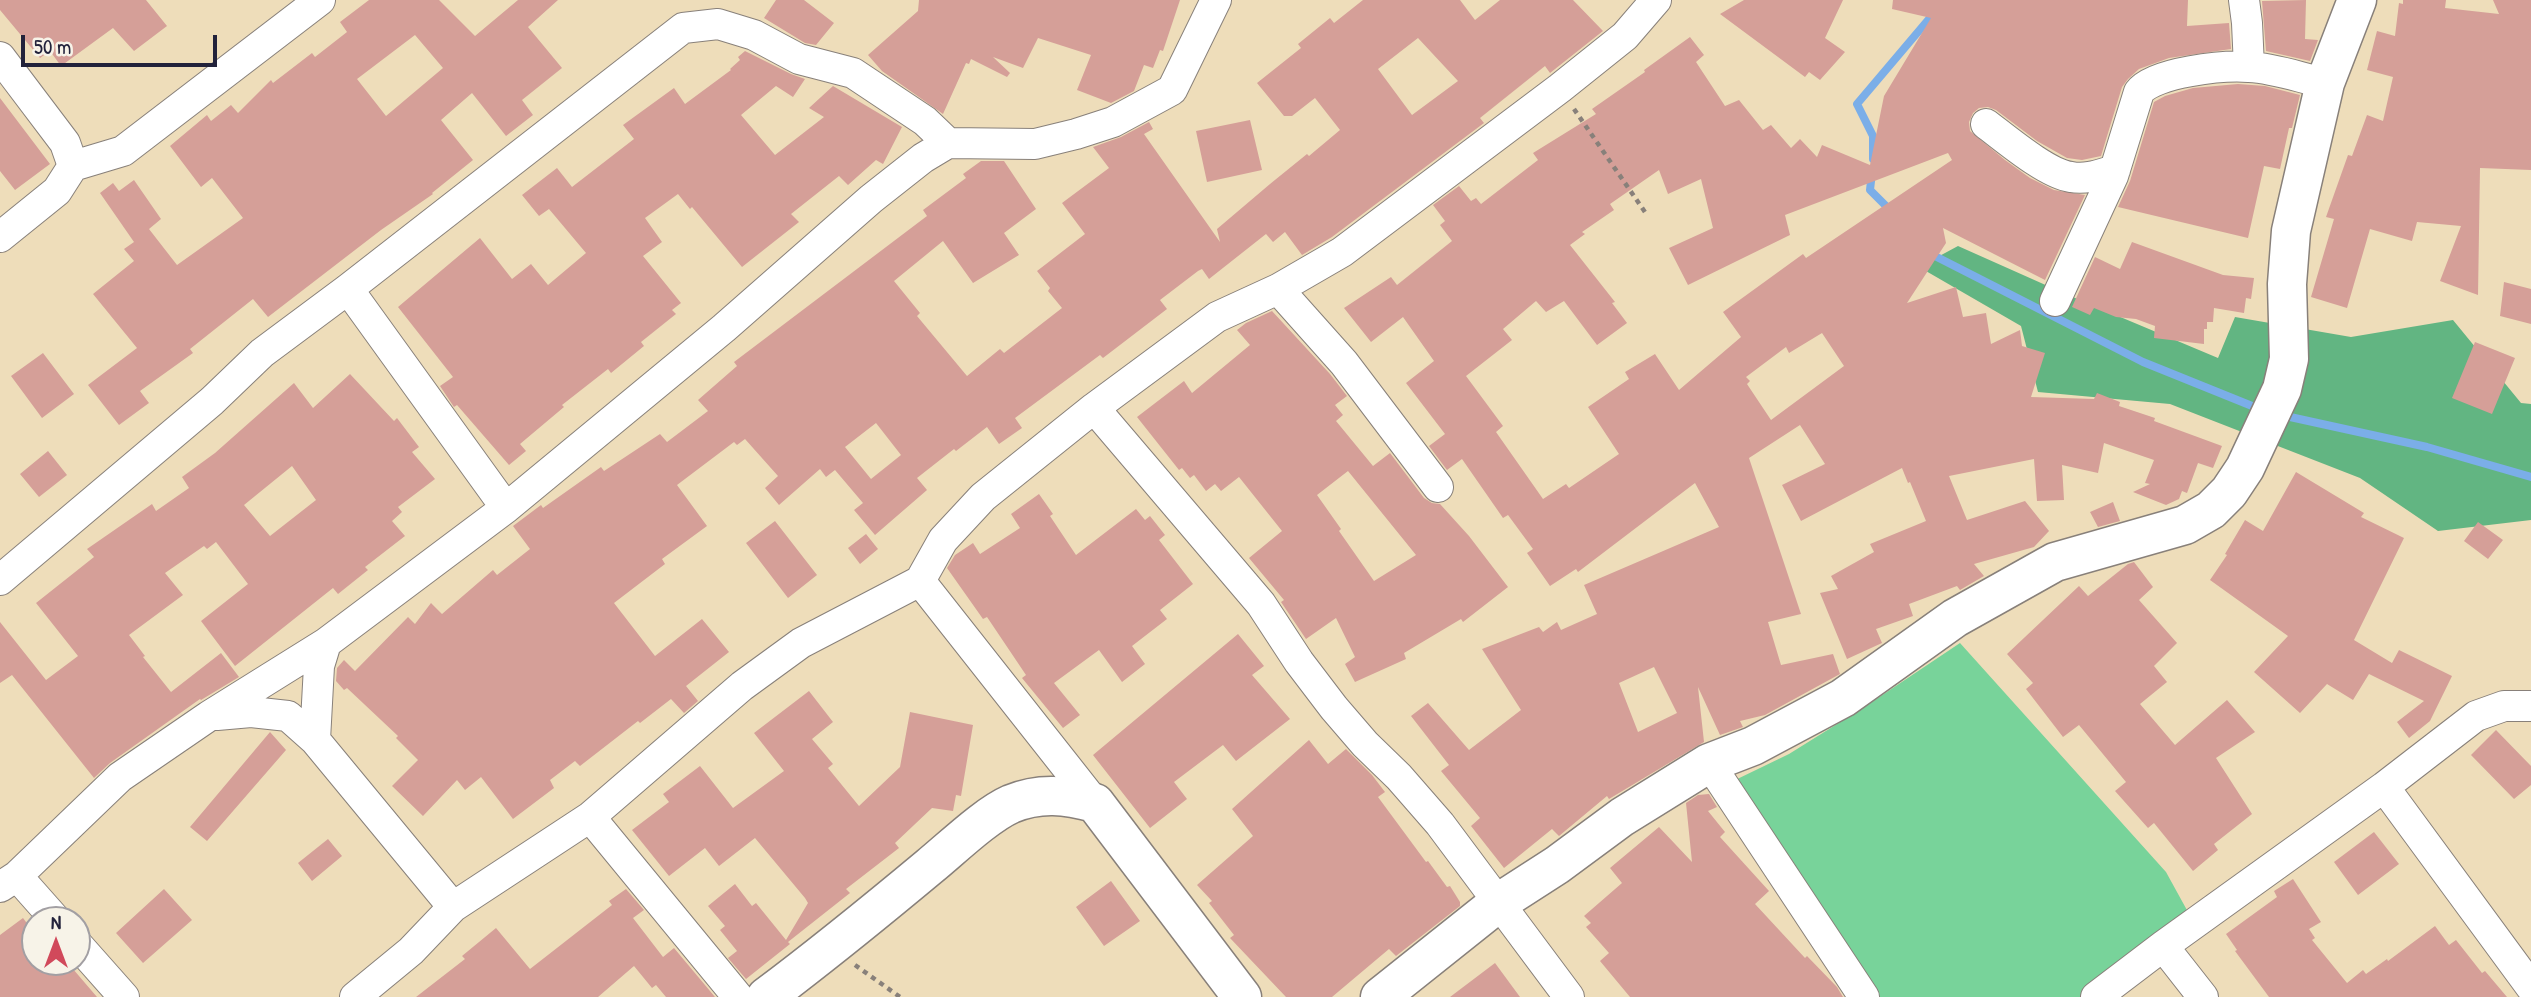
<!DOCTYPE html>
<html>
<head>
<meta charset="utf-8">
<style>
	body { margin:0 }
	#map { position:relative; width:2531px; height:997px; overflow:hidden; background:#eeddba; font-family:"Patrick Hand",sans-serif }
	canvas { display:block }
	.north { position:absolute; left:21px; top:906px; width:70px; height:70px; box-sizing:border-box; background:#f7f3e8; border:2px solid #a29fa3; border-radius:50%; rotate:0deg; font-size:19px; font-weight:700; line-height:28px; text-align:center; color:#22223b }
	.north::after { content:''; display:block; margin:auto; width:24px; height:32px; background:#d1495b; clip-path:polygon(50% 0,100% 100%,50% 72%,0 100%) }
	.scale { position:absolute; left:21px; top:35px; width:196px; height:32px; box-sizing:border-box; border:4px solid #22223b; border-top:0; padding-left:9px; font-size:21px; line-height:24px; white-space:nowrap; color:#22223b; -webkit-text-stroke:5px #f7f3e8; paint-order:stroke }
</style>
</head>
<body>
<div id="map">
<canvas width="2531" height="997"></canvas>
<div class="north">N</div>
<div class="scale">50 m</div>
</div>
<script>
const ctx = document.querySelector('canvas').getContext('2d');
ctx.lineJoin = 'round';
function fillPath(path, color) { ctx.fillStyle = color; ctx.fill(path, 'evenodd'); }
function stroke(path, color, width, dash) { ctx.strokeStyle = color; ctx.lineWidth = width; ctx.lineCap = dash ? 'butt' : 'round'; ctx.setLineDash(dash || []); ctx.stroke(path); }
const green = new Path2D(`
	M1960,643l206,229 22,40 -95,85h-220l-144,-214 60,-29 77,-48z`);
const forest = new Path2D(`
	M1958,246l110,49 150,63 17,-41 116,20 102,-17 68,83 10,1v116l-93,11 -78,-53 -190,-74 -132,-12 -17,-66 -102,-59z`);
const stream = new Path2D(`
	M1873,159v-23l-16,-32 83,-98v-6
	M1872,172l-2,18 16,16 2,9
	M1929,253l214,109 119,48
	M2281,415l146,32 104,30`);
const building = new Path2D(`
	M0,0h146l21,26 -33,25 -21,-23 -52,38 -11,-15 -10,7 -40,-48z
	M369,0h70l36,36 43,-36h40l-30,27 34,41 -40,32 11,15 -27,21 -34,-43 -31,27 32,40 -41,33 1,1 -52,36 -113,87 -15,-18 -63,50 3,4 -53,38 9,12 -30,22 -31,-40 49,-37 -44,-54 41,-33 -10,-12 10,-7 -34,-49 13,-10 6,8 15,-11 27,39 -12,10 28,36 66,-47 -31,-40 -11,9 -31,-41 37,-31 4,6 20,-16 7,8 33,-33 2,3 39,-30 3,4 32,-25 -7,-10zM415,35l28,33 -57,48 -29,-37z
	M776,0h28l30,23 -18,22 -11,-2 -41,-25z
	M919,0h261l-17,51 -3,-1 -7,18 -9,-3 -10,26 -23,12 -34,-13 14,-35 -53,-17 -15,30 -30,-11 17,16 -3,4 -36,-18 -2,5 -3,-1 -23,51 -61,-43 -14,-16 50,-44z
	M1363,0h97l15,20 25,-20h73l30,31 -53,42 -5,-7 -65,52 4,5 -152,114 -30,18 -17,-23 -12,10 -7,-8 -57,45 -7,-10 -4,2 -38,29 7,9 -64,49 -3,-3 -85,63 7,10 -23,16 -12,-17 -31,24 -2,-2 -37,29 10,12 -52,45 -21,-25 9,-7 -28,-33 -9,7 -6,-8 -41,36 -14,-17 13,-12 -33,-37 -8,6 -3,-3 -57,43 30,41 -45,33 3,5 -51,39 41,53 47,-37 27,33 -43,34 12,15 -14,12 -13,-14 -31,24 -2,-2 -58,45 -5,-5 -25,19 4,8 -41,31 -32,-42 -16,13 -8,-10 -34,36 -31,-30 26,-26 -22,-22 2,-2 -51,-48 -3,2 -8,-9 1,-13 7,-8 11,11 53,-54 7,7 16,-21 11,11 51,-44 4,5 33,-26 -17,-23 28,-21 2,3 58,-41 3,4 56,-37 7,8 41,-31 -10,-11 39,-34 -3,-4 193,-146 -4,-6 43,-32 -3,-4 18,-13h23l32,48 -32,24 15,22 -46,28 -30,-42 -49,40 26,32 -3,3 50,60 33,-27 4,4 58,-45 -14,-17 2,-3 -13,-17 48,-37 -23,-31 47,-35 -16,-21 28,-10 28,-15 4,7 -9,5 76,108 -3,-13 53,-45 37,-30 2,2 31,-26 -25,-32 -23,18h-8l-27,-33 44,-35 -3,-4 32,-26 4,5zM1418,38l40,43 -46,34 -34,-46zM876,423l25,32 -30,24 -26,-32z
	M1744,0h99l-18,38 20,14 -25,28 -11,-8 -4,5 -85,-63z
	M1893,0h295l-1,26 42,-3 2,26 -62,9 -30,11 -11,10 -6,8 -21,69 -19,4 -15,-2 -30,-17 -41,-31 -8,-3 -9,1 -6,5 -4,9 1,9 35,29 25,18 24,12 31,5 -40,85 -102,-52 3,15 -39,60 49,-16 7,30 23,-4 5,31 29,-14 2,16 23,7 -14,44 63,2 3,-6 23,9 -1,4 36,12 -1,3 68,25 -9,22 -15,-5 -11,30 -5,-2 -3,8 -13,6 -33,-13 17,-8 -5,-1 9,-23 -50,-17 -6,30 -36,-8 2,35 -27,1 -3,-42 -85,17 18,44 58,-19 24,30 -15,16 -60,17 10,12 -24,14 -3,-4 -48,18 4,12 -37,13 6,14 -35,16 -27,-66 18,-4 -7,-13 43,-24 -4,-8 56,-23 -16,-39 -2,1 -6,-15 -101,53 -19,-36 43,-21 -25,-39 -51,33 52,156 -33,8 13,43 52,-11 7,20 -75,41 -25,6 3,6 -23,8 -22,-48 6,55 -95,57 -2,-3 -48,40 -7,-7 -48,39 -33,-42 9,-8 -39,-47 8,-6 -38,-49 17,-13 41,47 52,-40 -39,-61 57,-22 4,5 14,-10 4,8 36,-16 -13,-29 135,-58 -24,-44 -117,89 -2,-3 -26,17 -23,-33 6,-4 -25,-34 -5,3 -41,-59 -15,11 -18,-24 16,-12 -39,-51 28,-22 -31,-44 -32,25 -27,-34 47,-31 6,8 55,-44 -12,-16 5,-4 -12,-16 26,-19 12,15 5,-3 5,6 57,-44 -5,-7 63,-39 -4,-5 53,-37 -1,-2 46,-33 14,18 -8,7 29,44 14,-6 24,30 8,-5 20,23 9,-9 17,18 5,-12 48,20 14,-69 47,-78 -39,-9zM1948,153l4,7 -146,98 -3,-4 -80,58 18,25 -62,53 -24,-36 -30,18 4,7 -41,28 31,47 -50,34 -3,-4 -23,15 -47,-67 7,-6 -37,-50 46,-36 -9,-11 33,-28 10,11 18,-11 33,44 30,-22 -15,-20 3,-1 -45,-57 15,-11 -3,-2 32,-22 -4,-6 49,-34 9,24 33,-15 12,49 -44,20 19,37 102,-50 -5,-20zM1822,333l22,33 -73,54 -24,-36 3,-3 -4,-4 40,-30 3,6zM1654,667l23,46 -39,19 -19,-49z
	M2306,0l-1,39 13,1 -8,21 -44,-10 -4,-50z
	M2403,0h43l-1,8 54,6 -6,-14h38v170l-51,-2 -2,127 -38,-14 21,-55 -44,-4 -5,19 -42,-12 -23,79 -36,-11 23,-78 -8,-2 22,-62 4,1 15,-41 16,6 10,-44 -26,-7 10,-39 18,5 4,-33 4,1z
	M745,51l46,23 14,5 -12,18 -17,-11 -35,29 34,40 49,-38 -15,-9 24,-22 69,41 -19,37 -7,-4 -28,25 -9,-9 -48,38 8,8 -57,45 -50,-60 -2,2 -12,-15 -33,24 17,24 -19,14 38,47 -9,7 4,4 -35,28 3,4 -33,27 -3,-4 -46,36 2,2 -44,37 6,7 -17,14 -52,-60 -3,2 -14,-21 13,-9 -55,-70 82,-69 32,41 19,-15 17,21 38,-32 -37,-44 -10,7 -17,-21 35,-27 15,19 62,-48 -11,-14 51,-37 11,16 46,-34 -1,-1 10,-9 -2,-3z
	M2238,84l27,2 35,9 -8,33h-3l-9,41 -16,-3 -16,72 -130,-31 12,-26 24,-79 11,-6 28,-8z
	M0,98l50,66 -35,26 -15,-19z
	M1250,120l12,50 -55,12 -11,-51z
	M2132,242l91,33 31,3 -3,21 -5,-1 -2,15 -30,-5 -1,14h-6v7h-3v15l-50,-6 1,-12 -19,-7 -20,-2 -22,-9 -4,7 -18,-8 23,-50 25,12z
	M2504,282l27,7v35l-31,-8z
	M1272,311l58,63 17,22 -12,9 8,10 -7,6 37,45 17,-13 34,45 8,5 8,1 29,32 39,51 -45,35 -2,-3 -57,34 2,6 -51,23 -10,-18 10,-7 -19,-39 -30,21 -25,-37 3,-2 -35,-42 33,-27 -43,-54 -18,14 -6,-7 -9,7 -12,-16 -4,3 -8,-10 -3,2 -42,-53 47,-36 8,12 58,-48 -13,-15 9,-7zM1348,471l68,84 -42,26 -35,-50 2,-2 -24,-34z
	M2475,342l40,16 -23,56 -40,-16z
	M43,353l31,41 -32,24 -31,-42z
	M350,374l44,47 3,-3 22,29 -7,5 23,27 -37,28 4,5 -10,9 13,15 -40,31 3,3 -30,24 -5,-6 -98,78 -34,-45 47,-37 -32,-42 -9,7 -3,-3 -39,27 18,22 -54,40 16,21 -2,1 28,35 50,-39 18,24 -38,23 -1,-1 -90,64 -16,15 -82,-103 -12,8v-61l46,58 32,-24 -42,-53 58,-46 -7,-8 65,-45 4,7 33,-23 -7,-11 33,-24 79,-70 19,25zM292,466l24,34 -46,36 -26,-31z
	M48,451l19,24 -28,22 -19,-23z
	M2296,472l68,41 -3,4 43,21 -50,102 38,23 7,-13 53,26 -22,45 -21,17 -12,-16 27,-21 -55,-27 -16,26 -26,-16 -27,29 -46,-41 34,-36 -78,-56 17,-25 -2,-1 20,-34 18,11z
	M1039,494l14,20 -3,2 26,39 60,-46 9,11 5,-4 15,19 -6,5 34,44 -33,26 7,9 -35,27 13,18 -23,18 -23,-32 -45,33 26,32 -17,13 -41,-50 4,-3 -39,-58 -4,2 -36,-51 8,-13 18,-12 7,11 40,-26 -9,-14z
	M2113,502l7,19 -22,6 -8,-15z
	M775,521l42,54 -29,23 -42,-55z
	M2478,522l25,18 -15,19 -24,-18z
	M866,534l12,15 -18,15 -12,-16z
	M2134,562l19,25 -14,13 38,43 -23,23 13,16 -27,22 35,41 52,-45 28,32 -39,26 36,56 -38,30 4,6 -25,21 -39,-48 -6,5 -33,-37 11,-9 -47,-57 -16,12 -37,-48 7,-6 -26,-29 72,-68 9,10 40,-32z
	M1238,634l26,32 -12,9 38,44 -54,42 -13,-16 -49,37 13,17 -37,29 -57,-73z
	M809,691l24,31 -21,17 21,25 -5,4 31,38 41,-39 10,-55 63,13 -12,71 -5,-1 -3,16 -21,-3 -37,35 4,5 -53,41 4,4 -62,49 2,2 -44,35 -18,-21 9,-7 -17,-21 5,-4 -17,-20 27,-22 17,22 4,-3 30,37 22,-37 -3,-5 -50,-60 -36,28 -14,-18 -36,28 -37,-46 37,-28 -6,-8 37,-28 33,42 51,-37 -30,-38z
	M2496,730l35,36v19l-17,14 -43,-44z
	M270,732l16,18 -79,91 -17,-14z
	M1309,740l19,24 18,-15 26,26 13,17 -7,5 48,65 2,-1 19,26 3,-1 10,16v4l-64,50 -7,-7 -57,48h-46l-56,-59 4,-3 -25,-32 3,-2 -15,-16 56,-49 -21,-27z
	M1709,794l8,13 -9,4 17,21 -5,5 49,54 -14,13 50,54 2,-2 30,31 6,10h-213l-30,-36 9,-8 -23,-26 5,-4 -7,-7 38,-33 -12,-15 49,-41 33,35 -6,-59 12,-8z
	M2374,832l25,32 -41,31 -24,-33z
	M328,839l14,17 -30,25 -14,-18z
	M2293,879l28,43 -12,7 6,9 -3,2 35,43 16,-13 3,4 21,-15 1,2 47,-35 14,19 7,-5 26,33 3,-2 22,26h-238l-34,-46 2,-1 -11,-16 51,-37 -3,-6z
	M1111,881l29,40 -36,25 -28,-39z
	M164,889l28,31 -49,43 -27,-30z
	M626,889l18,21 -11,8 30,39 11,-9 41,49h-49l-10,-12 -4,3 -18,-22 -36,31h-182l49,-38 -3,-3 34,-28 34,41 82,-64 -3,-4z
	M23,918l12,16v28h32l30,35h-97v-62z
	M1495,963l25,34h-70z`);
const path = new Path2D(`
	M1574,109l73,106
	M855,965l45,32`);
const minor = new Path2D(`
	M2244,0l3,23 2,44
	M0,57l65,86 8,23 -16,25 -57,46
	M1986,124c20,15 61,50 85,53 16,3 30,-3 44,-7
	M73,166l50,-15 197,-151
	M348,289l158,219
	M1278,289l66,74 94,124
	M2055,301l58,-125 26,-84c15,-20 85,-27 110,-25 25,1 52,11 76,16
	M1094,408l167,196 38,58 35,46 31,36 34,33 41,47 129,173
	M0,580l212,-179 50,-48 86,-64 335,-261 35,-4 36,11 45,24 54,14 72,48 23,22
	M920,581l175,222
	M217,715l34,-3 37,4 27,24 138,167
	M315,740l4,-74 7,-23
	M1709,763l155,234
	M2384,787l147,200
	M590,817l148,180
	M17,876l39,44
	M0,887l17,-11 103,-99 89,-61 117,-73 180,-135 218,-180 147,-129 52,-41 25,-15 87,1 41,-10 37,-12 59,-32 44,-90
	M77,944l47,53
	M2163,946l40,51
	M355,997l56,-46 42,-44 137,-90 152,-131 59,-43 119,-62 23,-41 40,-43 111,-89 123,-91 61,-28 64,-37 218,-164 65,-52 31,-36
	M2096,997l67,-51 221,-159 92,-71 28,-10h27`);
const tertiary = new Path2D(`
	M766,997c56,-42 110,-86 164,-131 22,-18 56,-51 81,-62 29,-12 55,-9 84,-1l147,194
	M1380,997l118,-94 59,-38 65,-48 87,-54 44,-17 90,-48 112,-80 100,-56 130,-37 26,-15 18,-18 16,-24 37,-79 7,-30 -2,-75 4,-53 34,-148 32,-83`);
fillPath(green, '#78d39a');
fillPath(forest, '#62b582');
stroke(stream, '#7baee8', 8);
fillPath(building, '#d59f98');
stroke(minor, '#88807a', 32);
stroke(tertiary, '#88807a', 41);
stroke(path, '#88807a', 4.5, [5, 5]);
stroke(minor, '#fff', 30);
stroke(tertiary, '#fff', 38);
</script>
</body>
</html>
